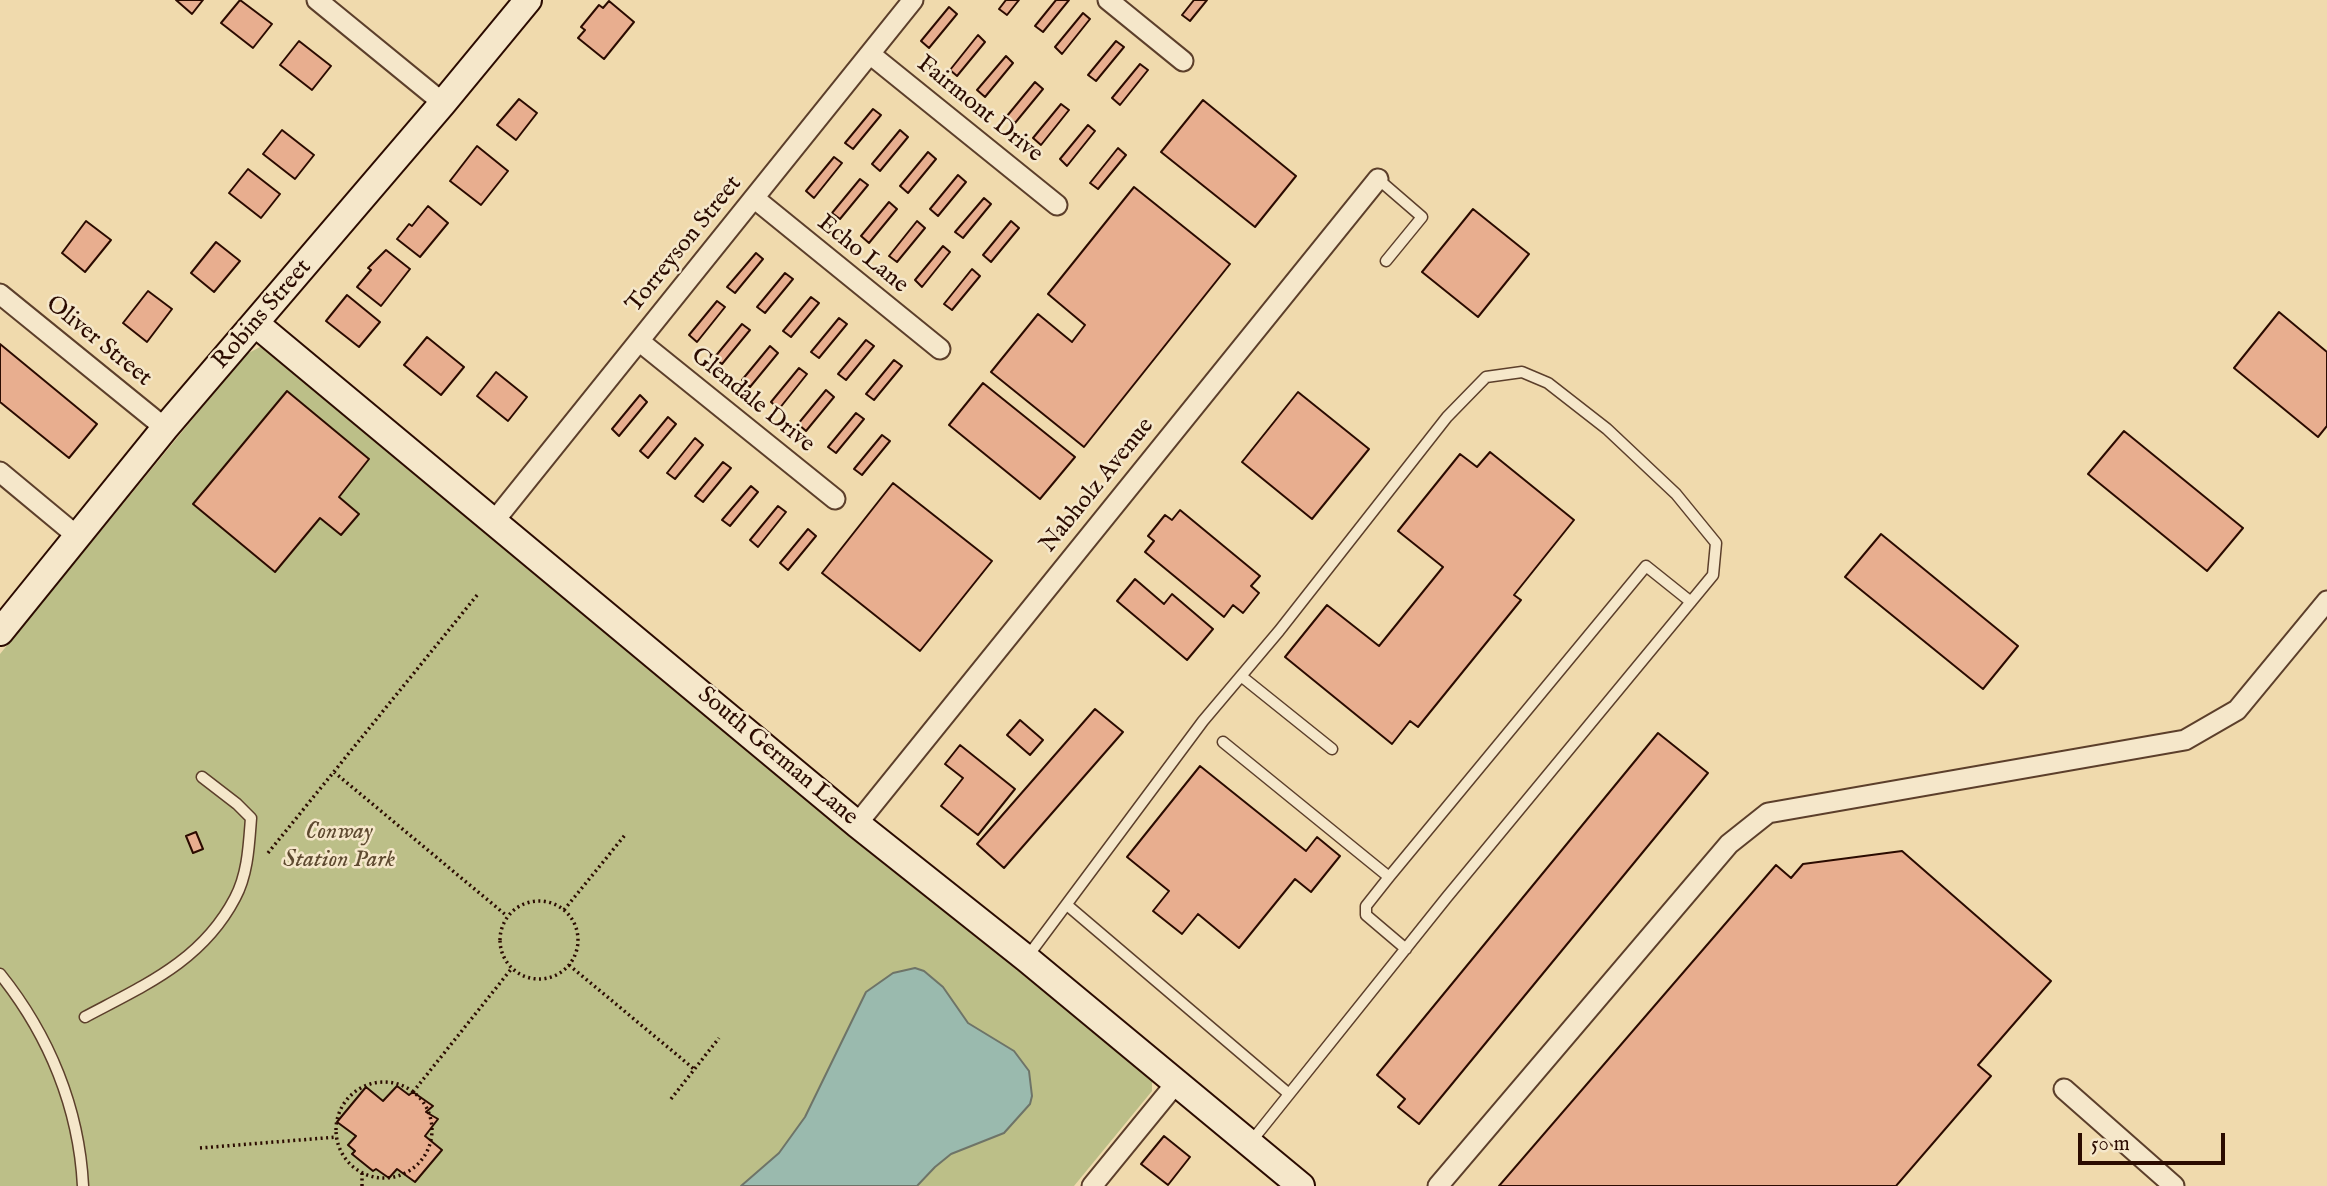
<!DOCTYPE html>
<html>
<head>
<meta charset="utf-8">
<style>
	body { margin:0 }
	#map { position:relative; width:2327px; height:1186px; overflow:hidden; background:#f0daad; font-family:"IM FELL English",serif }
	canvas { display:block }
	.scale { position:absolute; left:2078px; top:1133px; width:147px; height:32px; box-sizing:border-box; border:4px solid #2b0b00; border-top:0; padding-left:9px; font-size:21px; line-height:24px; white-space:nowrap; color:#2b0b00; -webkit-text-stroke:5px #f5e7ca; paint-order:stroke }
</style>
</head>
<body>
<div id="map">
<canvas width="2327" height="1186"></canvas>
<div class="scale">50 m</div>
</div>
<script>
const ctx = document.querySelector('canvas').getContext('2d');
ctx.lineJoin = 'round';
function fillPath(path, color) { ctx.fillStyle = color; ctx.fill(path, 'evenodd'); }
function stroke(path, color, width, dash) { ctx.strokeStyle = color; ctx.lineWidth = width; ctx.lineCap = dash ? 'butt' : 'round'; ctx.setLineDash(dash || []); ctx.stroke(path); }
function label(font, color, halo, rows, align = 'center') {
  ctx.font = font + ' "IM FELL English",serif'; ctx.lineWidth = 5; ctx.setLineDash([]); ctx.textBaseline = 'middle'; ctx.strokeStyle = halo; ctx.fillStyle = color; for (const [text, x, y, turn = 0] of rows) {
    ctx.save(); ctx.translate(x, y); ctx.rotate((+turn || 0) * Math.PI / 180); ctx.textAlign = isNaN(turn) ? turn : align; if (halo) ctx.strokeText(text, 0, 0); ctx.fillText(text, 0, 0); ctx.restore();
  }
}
const green = new Path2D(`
	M260,347h4l888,732v12l-78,95h-1074v-532l245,-299z`);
const water = new Path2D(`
	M915,968l9,3 19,16 25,36 46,28 15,20 3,25 -2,8 -26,29 -53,21 -16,13 -18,19h-176l38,-33 26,-36 61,-125 27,-19z`);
const building = new Path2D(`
	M176,0h27l-11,14z
	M240,0l32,24 -19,24 -32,-25z
	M1006,0h13l-12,15 -8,-6z
	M1056,0h13l-26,32 -8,-6z
	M1194,0h13l-17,21 -8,-6z
	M609,1l25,21 -30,37 -26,-21 7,-8 -4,-3 18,-22 4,3z
	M949,7l8,7 -28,34 -8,-7z
	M1083,13l7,6 -28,35 -7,-7z
	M978,35l7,7 -28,34 -7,-6z
	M299,41l32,25 -19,24 -32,-25z
	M1116,41l8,6 -28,34 -8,-6z
	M1006,56l7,7 -28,34 -8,-7z
	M1140,64l8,6 -28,35 -8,-7z
	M1035,82l8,7 -28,34 -8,-7z
	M519,99l18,14 -21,27 -19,-15z
	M1203,100l93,76 -41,51 -94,-75z
	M1061,104l8,6 -28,35 -8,-7z
	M873,109l8,6 -28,34 -8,-6z
	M1088,125l7,6 -28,35 -7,-7z
	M282,130l32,25 -19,24 -32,-25z
	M900,130l8,7 -28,34 -8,-7z
	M477,146l31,25 -27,34 -31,-24z
	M1118,148l8,7 -28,34 -8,-6z
	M928,152l8,7 -28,34 -8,-7z
	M834,157l8,6 -28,35 -8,-7z
	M248,169l32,25 -19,24 -32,-25z
	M958,175l8,7 -28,34 -8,-7z
	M860,179l8,6 -28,34 -8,-6z
	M1134,187l96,77 -146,183 -93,-75 47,-58 34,28 13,-17 -37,-31z
	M984,198l7,6 -28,34 -8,-6z
	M889,202l8,7 -28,34 -8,-7z
	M428,206l20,17 -28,34 -23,-18 12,-15 3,2z
	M1473,209l56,45 -51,63 -56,-45z
	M86,221l25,19 -26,32 -23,-19z
	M917,221l8,7 -28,34 -8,-6z
	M1011,221l8,7 -28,34 -8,-7z
	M216,242l24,19 -26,31 -23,-19z
	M943,246l7,6 -28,35 -7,-7z
	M386,250l24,19 -29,37 -24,-19 14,-17 -3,-2z
	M756,253l7,6 -28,34 -8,-6z
	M972,269l8,7 -28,34 -8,-6z
	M785,273l8,6 -28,34 -8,-6z
	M148,291l24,18 -25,33 -24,-19z
	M347,295l33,27 -21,25 -33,-26z
	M811,297l8,6 -28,34 -8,-6z
	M717,301l8,6 -28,35 -8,-7z
	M2279,312l48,40v74l-9,11 -84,-69z
	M839,318l8,6 -28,34 -8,-6z
	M742,324l8,6 -28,34 -8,-6z
	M427,337l37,30 -23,28 -37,-30z
	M866,340l8,6 -28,34 -8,-6z
	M0,344l97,80 -28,34 -69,-56z
	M770,346l8,7 -28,34 -8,-7z
	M894,360l8,6 -28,34 -8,-6z
	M799,368l8,6 -28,35 -8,-7z
	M496,372l31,25 -19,24 -31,-25z
	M983,383l92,74 -35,42 -91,-74z
	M826,390l8,7 -28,34 -8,-7z
	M287,391l82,68 -30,38 20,17 -18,21 -21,-17 -45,54 -82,-68z
	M1298,392l71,57 -57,70 -70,-57z
	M640,395l7,7 -28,34 -7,-7z
	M856,413l8,6 -28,34 -8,-6z
	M668,417l8,7 -28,34 -8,-7z
	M2124,431l119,97 -36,43 -119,-97z
	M882,435l8,6 -28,34 -8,-6z
	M695,438l8,7 -28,34 -8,-6z
	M1490,452l84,68 -60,75 7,5 -103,127 -8,-6 -18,23 -107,-87 42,-52 52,41 64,-79 -45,-36 62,-77 17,13z
	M723,462l8,6 -28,34 -8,-6z
	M893,483l99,78 -72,90 -98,-78z
	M751,486l7,6 -28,34 -8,-6z
	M778,506l8,6 -28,35 -8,-7z
	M1180,510l80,66 -9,10 8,7 -16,20 -10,-8 -9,12 -79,-65 9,-11 -6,-5 17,-21 7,5z
	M808,529l8,7 -28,34 -8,-7z
	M1881,534l137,112 -35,43 -138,-112z
	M1135,579l29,25 8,-10 41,35 -26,31 -70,-59z
	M1095,709l28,23 -119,136 -27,-24z
	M1020,720l23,20 -13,15 -23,-20z
	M1658,733l50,40 -289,351 -21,-17 7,-8 -28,-24z
	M960,745l55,44 -37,46 -37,-29 22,-28 -18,-14z
	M1200,766l106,85 11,-14 23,19 -29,36 -16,-13 -56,69 -41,-34 -16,20 -29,-23 16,-20 -42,-34z
	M196,832l7,17 -10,4 -7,-17z
	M1902,851l149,130 -73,84 13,11 -95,110h-397l277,-321 15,13 12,-14z
	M397,1086l12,9 4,-3 20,14 -7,6 12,7 -13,17 17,14 -27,32 -18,-13 -8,9 -13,-9 -3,2 -21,-17 3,-3 -7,-6 8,-9 -19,-14 29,-35 17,14z
	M1164,1136l26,21 -22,28 -27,-21z`);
const path = new Path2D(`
	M334,772l173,144
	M268,853l210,-259
	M500 940a39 39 0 1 1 78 0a39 39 0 1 1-78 0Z
	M564,910l61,-75
	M569,965l125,104
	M336 1130a48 48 0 1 1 96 0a48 48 0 1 1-96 0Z
	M413,1092l99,-124
	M671,1099l48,-61
	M200,1148l137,-11
	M362,1186v-13`);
const lane = new Path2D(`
	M1378,179l44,38 -36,44
	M1241,676l91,73
	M1223,742l166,135
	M1067,905l222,189
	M1406,949l-40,-34v-9l23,-29 257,-311 45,36
	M1028,956l175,-235 76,-90 168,-214 39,-40 36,-5 26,11 59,46 69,65 40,49 -3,32 -266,322 -197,246
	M0,974c49,61 79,134 83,212
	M85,1017c60,-32 117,-56 150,-119 13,-24 14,-54 16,-80l-14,-14 -35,-27`);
const street = new Path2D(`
	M317,0l126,103
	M1108,0l75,61
	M870,54l187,151
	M754,198l186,151
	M0,294l165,134
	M639,341l196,158
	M0,472l77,64
	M495,520l418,-520
	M857,824l521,-645
	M2064,1089l110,97
	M1092,1186l85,-104
	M1438,1186l291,-342 39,-31 417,-73 52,-30 90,-109`);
const secondary = new Path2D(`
	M256,324l601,500 170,135 274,227
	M0,632l165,-204 278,-325 85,-103`);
const streetNames = [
	["Fairmont Drive",979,110,39],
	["Torreyson Street",685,245,-51],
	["Echo Lane",862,255,39],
	["Robins Street",263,315,-49],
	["Oliver Street",98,342,39],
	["Glendale Drive",752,401,39],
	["Nabholz Avenue",1098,486,-51],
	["South German Lane",777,757,40]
];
const parkNames = [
	["Conway",339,833],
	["Station Park",339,861]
];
fillPath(green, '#bcbf88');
fillPath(water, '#9abaae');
stroke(water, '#6e7468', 2);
fillPath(building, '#e8ae8f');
stroke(building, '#2b0b00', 2);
stroke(lane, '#5c3f2b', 13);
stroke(street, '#5c3f2b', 23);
stroke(secondary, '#2b0b00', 30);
stroke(path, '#2b0b00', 3.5, [2, 3.5]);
stroke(lane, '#f5e7ca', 10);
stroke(street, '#f5e7ca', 19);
stroke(secondary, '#f5e7ca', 26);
label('24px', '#2b0b00', '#f5e7ca', streetNames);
label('italic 24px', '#5e4a30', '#f5e7ca', parkNames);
</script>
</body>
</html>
